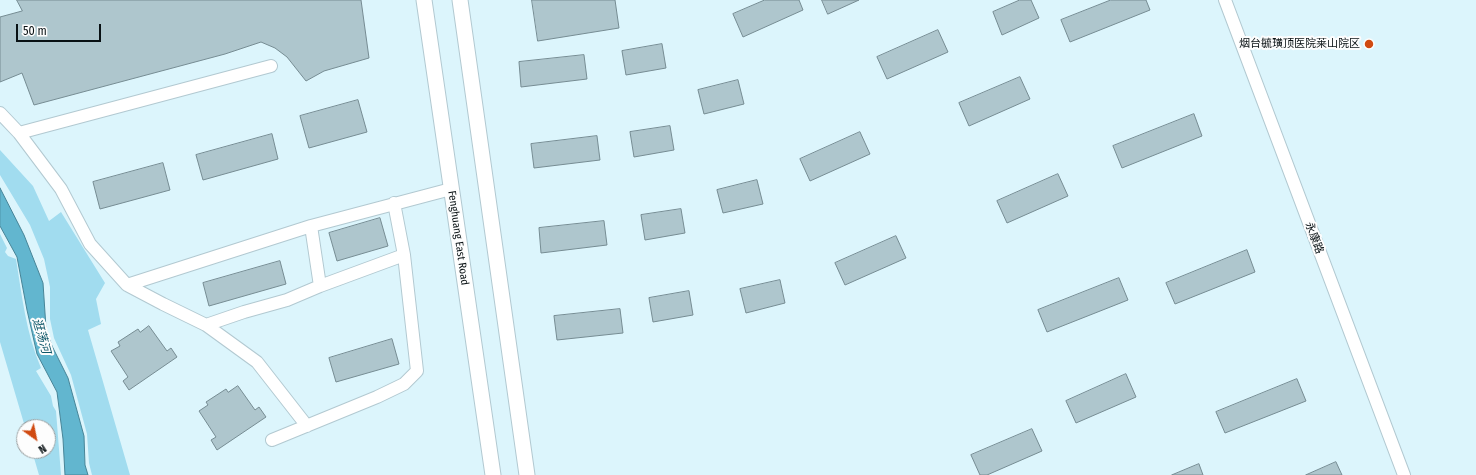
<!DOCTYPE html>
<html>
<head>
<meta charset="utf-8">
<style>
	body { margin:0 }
	#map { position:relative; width:1476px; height:475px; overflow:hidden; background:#dcf5fc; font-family:"Fira Sans Condensed",sans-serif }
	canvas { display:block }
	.north { position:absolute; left:16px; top:419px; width:40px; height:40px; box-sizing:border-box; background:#fdfdfd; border:1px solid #9b9fa0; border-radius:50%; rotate:147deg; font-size:11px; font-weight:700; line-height:16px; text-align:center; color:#091114 }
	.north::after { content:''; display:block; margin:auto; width:14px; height:18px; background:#d04a11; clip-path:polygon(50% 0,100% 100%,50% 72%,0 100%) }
	.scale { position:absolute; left:16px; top:24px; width:85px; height:18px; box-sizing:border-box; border:2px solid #091114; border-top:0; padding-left:5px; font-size:12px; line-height:14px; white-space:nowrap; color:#091114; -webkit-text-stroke:3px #fdfdfd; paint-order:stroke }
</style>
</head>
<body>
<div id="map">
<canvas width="1476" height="475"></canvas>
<div class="north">N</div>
<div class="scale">50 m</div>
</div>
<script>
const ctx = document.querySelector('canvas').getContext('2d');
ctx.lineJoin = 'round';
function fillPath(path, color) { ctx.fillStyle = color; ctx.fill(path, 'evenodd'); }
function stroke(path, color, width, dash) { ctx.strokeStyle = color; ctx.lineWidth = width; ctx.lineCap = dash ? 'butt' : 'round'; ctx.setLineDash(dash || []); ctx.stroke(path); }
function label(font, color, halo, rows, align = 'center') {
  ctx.font = font + ' "Fira Sans Condensed","Noto Sans SC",sans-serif'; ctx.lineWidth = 4; ctx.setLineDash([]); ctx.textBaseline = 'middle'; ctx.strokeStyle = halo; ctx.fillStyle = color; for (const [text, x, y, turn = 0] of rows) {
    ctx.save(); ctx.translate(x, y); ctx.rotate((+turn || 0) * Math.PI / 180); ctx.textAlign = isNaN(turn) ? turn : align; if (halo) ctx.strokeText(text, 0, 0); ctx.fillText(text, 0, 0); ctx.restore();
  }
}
const green = new Path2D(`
	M0,150l33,36 16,35 12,-9 44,71 -9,16 5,25 -13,6 42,145h-38l-3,-12 -2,-29 -16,-59 -17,-37 -4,-19v-32l-6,-28 -14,-34 -30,-50z
	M0,234l7,14 -2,4 3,4 8,3c6,37 10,74 25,109l-5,3 15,25 2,10 3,5 5,64h-22l-7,-24h16v-24h-23l-25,-85z`);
const water = new Path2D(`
	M0,188l24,47 19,48 3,45 6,18 16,32 16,58 1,29 3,10h-23l-2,-36 -6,-47 -20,-38 -10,-44 -10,-53 -17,-31z`);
const building = new Path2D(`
	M17,0h344l8,58 -45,13 -18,10 -19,-24 -12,-9 -14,-6 -36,12 -191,51 -12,-32 -22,9v-65l22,-6z
	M532,0h83l4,28 -81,13z
	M765,0h34l4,10 -60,27 -10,-23z
	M822,0h37l-31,14z
	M1020,0h11l8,18 -37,17 -9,-23z
	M1111,0h35l4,10 -80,32 -9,-22z
	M938,30l10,22 -61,27 -10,-22z
	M662,44l4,24 -40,7 -4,-24z
	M584,55l3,24 -66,8 -2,-25z
	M1020,77l10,22 -61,27 -10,-23z
	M738,80l6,24 -40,10 -6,-24z
	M358,100l9,32 -58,16 -9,-32z
	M1194,114l8,22 -80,32 -9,-22z
	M670,126l4,24 -40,7 -4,-25z
	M860,132l10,22 -60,27 -10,-22z
	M272,134l6,25 -75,21 -7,-25z
	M597,136l3,24 -66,8 -3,-24z
	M163,163l7,27 -70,19 -7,-27z
	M1058,174l10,22 -61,27 -10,-22z
	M757,180l6,24 -40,9 -6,-23z
	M681,209l4,24 -40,7 -4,-25z
	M380,218l8,28 -51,15 -8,-28z
	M604,221l3,24 -66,8 -2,-25z
	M896,236l10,22 -61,27 -10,-22z
	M1247,250l8,22 -80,32 -9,-21z
	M280,261l6,23 -77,22 -6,-23z
	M1119,278l9,22 -81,32 -9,-22z
	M780,280l5,23 -39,10 -6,-24z
	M689,291l4,24 -40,7 -4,-24z
	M620,309l3,24 -66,7 -3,-24z
	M149,326l18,25 4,-3 6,9 -48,33 -6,-9 5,-4 -17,-26 9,-5 -2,-4 20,-13 2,3z
	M392,339l7,25 -63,18 -7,-24z
	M1126,374l10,23 -60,26 -10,-22z
	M1297,379l9,22 -81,32 -9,-21z
	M238,386l17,24 4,-3 7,10 -49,33 -6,-10 5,-3 -17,-26 9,-6 -2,-3 20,-13 2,3z
	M1032,429l10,22 -55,24h-7l-9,-20z
	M1336,462l6,13h-36z
	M1199,464l4,11h-31z`);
const minor = new Path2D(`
	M1225,0l179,475
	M0,113l19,20 42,56 29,55 37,41 184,-59 140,-37
	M19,133l252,-67
	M311,226l9,60
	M127,285l36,19 43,21
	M307,426l-50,-64 -51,-37 38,-13 43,-12 33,-14 84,-31
	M272,440l105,-43 27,-13 13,-13 -13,-116 -10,-52`);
const tertiary = new Path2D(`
	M424,0l69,475
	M460,0l67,475`);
const markers = [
	[1369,44,5,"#d04a11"]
];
const poiNames = [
	["烟台毓璜顶医院莱山院区",1360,44]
];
const streetNames = [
	["Fenghuang East Road",458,238,82],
	["永康路",1314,238,69]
];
const waterNames = [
	["逛荡河",41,336,74]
];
fillPath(green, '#a1dcef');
fillPath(water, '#62b6cf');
stroke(water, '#478497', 1);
fillPath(building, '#aec6cd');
stroke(building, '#768c93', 1);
stroke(minor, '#b2c9d1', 14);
stroke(tertiary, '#b2c9d1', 17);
stroke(minor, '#fff', 12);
stroke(tertiary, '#fff', 15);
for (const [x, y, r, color] of markers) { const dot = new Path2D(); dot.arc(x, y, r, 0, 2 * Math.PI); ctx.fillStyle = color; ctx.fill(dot); stroke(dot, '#fdfdfd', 1.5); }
label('11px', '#091114', '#fdfdfd', poiNames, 'right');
label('11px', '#091114', '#fdfdfd', streetNames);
label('italic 12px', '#0d5668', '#fdfdfd', waterNames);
</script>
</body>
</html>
